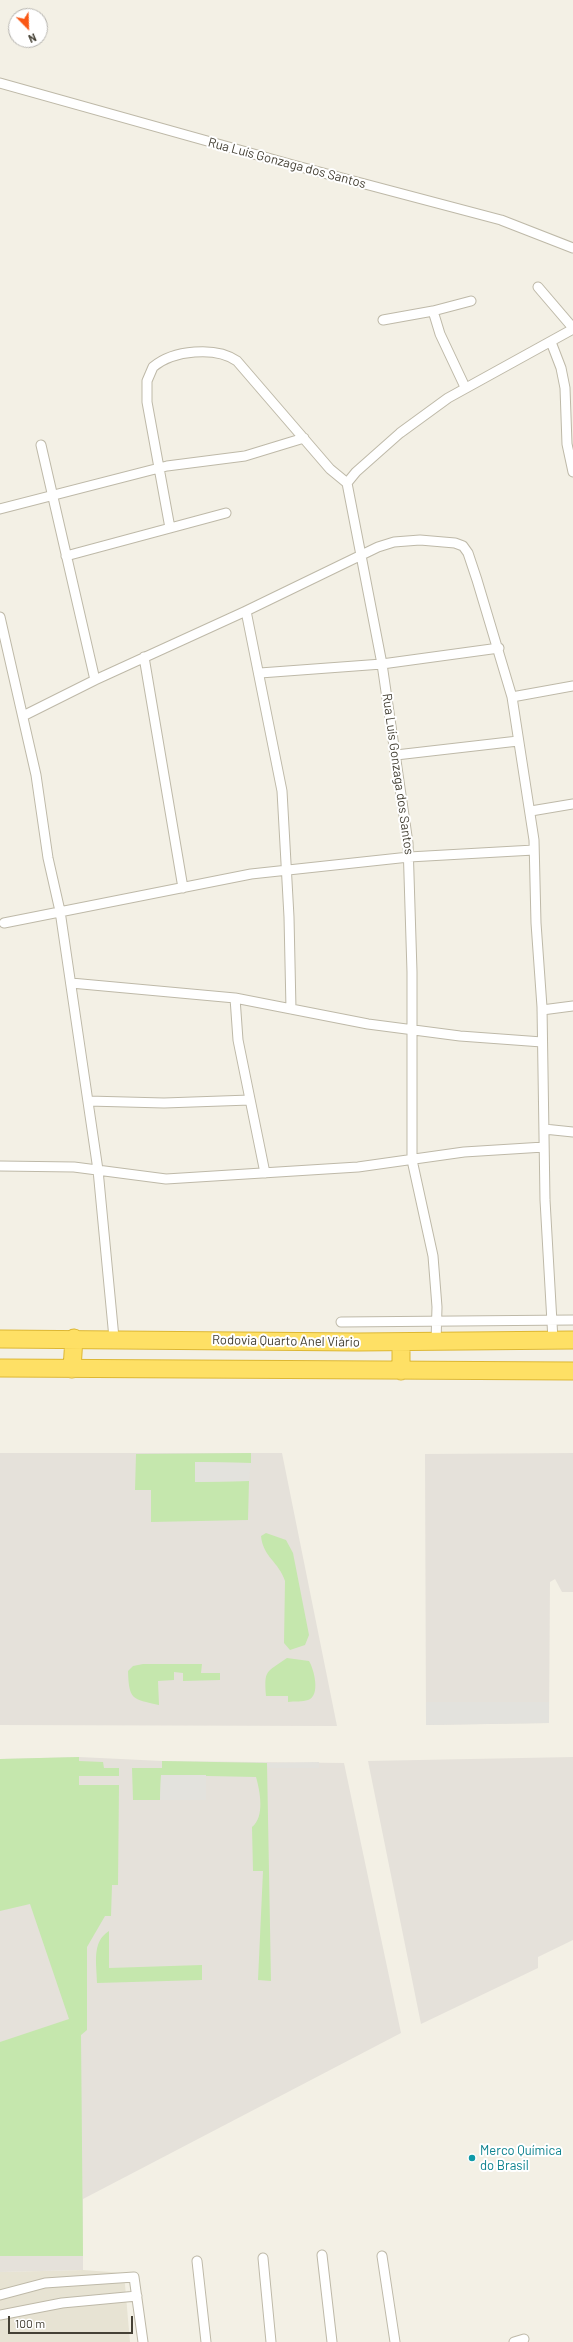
<!DOCTYPE html>
<html>
<head>
<meta charset="utf-8">
<style>
	body { margin:0 }
	#map { position:relative; width:573px; height:2342px; overflow:hidden; background:#f3f0e5; font-family:Barlow,sans-serif }
	canvas { display:block }
	.north { position:absolute; left:8px; top:8px; width:40px; height:40px; box-sizing:border-box; background:#fff; border:1px solid #b5b3ae; border-radius:50%; rotate:157deg; font-size:11px; font-weight:700; line-height:16px; text-align:center; color:#454135 }
	.north::after { content:''; display:block; margin:auto; width:14px; height:18px; background:#fa5714; clip-path:polygon(50% 0,100% 100%,50% 72%,0 100%) }
	.scale { position:absolute; left:8px; top:2316px; width:125px; height:18px; box-sizing:border-box; border:2px solid #454135; border-top:0; padding-left:5px; font-size:12px; line-height:14px; white-space:nowrap; color:#454135; -webkit-text-stroke:3px #fff; paint-order:stroke }
</style>
</head>
<body>
<div id="map">
<canvas width="573" height="2342"></canvas>
<div class="north">N</div>
<div class="scale">100 m</div>
</div>
<script>
const ctx = document.querySelector('canvas').getContext('2d');
ctx.lineJoin = 'round';
function fillPath(path, color) { ctx.fillStyle = color; ctx.fill(path, 'evenodd'); }
function stroke(path, color, width, dash) { ctx.strokeStyle = color; ctx.lineWidth = width; ctx.lineCap = dash ? 'butt' : 'round'; ctx.setLineDash(dash || []); ctx.stroke(path); }
function label(font, color, halo, rows, align = 'center') {
  ctx.font = font + ' Barlow,sans-serif'; ctx.lineWidth = 4; ctx.setLineDash([]); ctx.textBaseline = 'middle'; ctx.strokeStyle = halo; ctx.fillStyle = color; for (const [text, x, y, turn = 0] of rows) {
    ctx.save(); ctx.translate(x, y); ctx.rotate((+turn || 0) * Math.PI / 180); ctx.textAlign = isNaN(turn) ? turn : align; if (halo) ctx.strokeText(text, 0, 0); ctx.fillText(text, 0, 0); ctx.restore();
  }
}
const residential = new Path2D(`
	M83,2270l41,3 6,69h-130v-70z`);
const industrial = new Path2D(`
	M0,1453h282l55,273 -337,-1z
	M573,1453v139h-11l-7,-13 -5,3 -1,141 -123,2 -1,-271z
	M79,1757l83,4 182,2 57,270 -318,166v71l-83,2v-513z
	M573,1757v183l-35,17v11l-117,56 -53,-263z`);
const green = new Path2D(`
	M251,1453v10l-56,-1v20l54,-1 -1,39 -97,2v-32h-16l1,-36z
	M266,1533l20,7 7,13 16,82 -4,10 -15,5 -6,-7 1,-62c-6,-19 -22,-24 -24,-45z
	M287,1658l22,3c5,8 12,35 -1,39 -5,2 -14,1 -20,2v-6h-22c-2,-27 0,-23 21,-38z
	M143,1664h59l-1,9h19v7l-37,1v-8l-9,-1v8l-16,1 1,24c-27,-6 -30,-5 -31,-34l5,-5z
	M79,1757v4l24,1 1,6h15v8h-40v9h40l-1,100h-6l-1,31h-6l-18,31v83l-6,5 2,221h-83v-214l69,-23 -39,-115 -30,7v-152z
	M162,1761l105,2 4,218 -13,-1 5,-109h-10l-1,-44c13,-10 8,-36 4,-50l-95,-2 -1,25h-27l-1,-32h30z
	M109,1931v37l93,-3v15l-105,3c0,-18 -6,-41 12,-52z`);
const parking = new Path2D(`
	M195,1462l56,1 -2,18 -54,1z
	M426,1702h123v21l-123,2z
	M319,1762v6h-51l-1,-5z
	M161,1775h45v25h-46z`);
const street = new Path2D(`
	M0,83l293,82 208,55 72,28
	M538,287l35,41
	M433,311l7,23 25,53
	M383,320l50,-9 38,-10
	M551,342l10,26 4,20 2,56 6,28
	M41,445l54,235
	M0,509l167,-43 78,-10 59,-18
	M170,528l-23,-126v-21l6,-14c20,-17 63,-21 84,-6l93,108 17,14
	M66,556l160,-43
	M246,611l36,180 7,126 2,92
	M0,617l36,158 12,83 12,53 38,259 16,168
	M144,657l39,231
	M260,673l122,-9 117,-16
	M512,697l61,-11
	M23,716l72,-36 151,-69 132,-64 16,-5 26,-2 35,3 8,3 5,7 9,27 35,117 22,143 2,83 6,84 3,193 8,140
	M396,755l122,-14
	M531,811l42,-7
	M4,923l247,-49 158,-17 125,-7
	M71,983l164,15 133,26 92,12 82,6
	M235,998l3,42 27,133
	M542,1010l31,-4
	M88,1101l76,2 86,-3
	M544,1129l29,3
	M0,1166l74,1 92,12 192,-12 106,-15 80,-5
	M341,1322l232,-2
	M436,1342l1,-35 -4,-51 -21,-96v-188l-4,-129 -26,-179 -35,-181 9,-11 44,-39 48,-35 125,-69
	M322,2255l10,87
	M382,2256l13,86
	M263,2258l8,84
	M197,2261l9,81
	M0,2295l45,-12 89,-6 9,65
	M0,2315l62,-12 75,-7
	M514,2342l10,-3`);
const highway = new Path2D(`
	M0,1339l358,3 215,-2
	M401,1342v29
	M0,1368l573,3
	M72,1369l2,-31`);
const markers = [
	[472,2158,4,"#0f9aa8"]
];
const streetNames = [
	["Rua Luís Gonzaga dos Santos",287,163,15],
	["Rua Luís Gonzaga dos Santos",398,774,82],
	["Rodovia Quarto Anel Viário",286,1341,1]
];
const cultureNames = [
	["Merco Química",480,2151],
	["do Brasil",480,2166]
];
fillPath(residential, '#e7e3d3');
fillPath(industrial, '#e5e1da');
fillPath(green, '#c5e7ad');
fillPath(parking, '#e3e2dd');
stroke(street, '#beb9a8', 11);
stroke(highway, '#ddb734', 19);
stroke(street, '#fff', 9);
stroke(highway, '#fee065', 17);
for (const [x, y, r, color] of markers) { const dot = new Path2D(); dot.arc(x, y, r, 0, 2 * Math.PI); ctx.fillStyle = color; ctx.fill(dot); stroke(dot, '#fff', 1.5); }
label('13px', '#454135', '#fff', streetNames);
label('13px', '#0d838f', '#fff', cultureNames, 'left');
</script>
</body>
</html>
